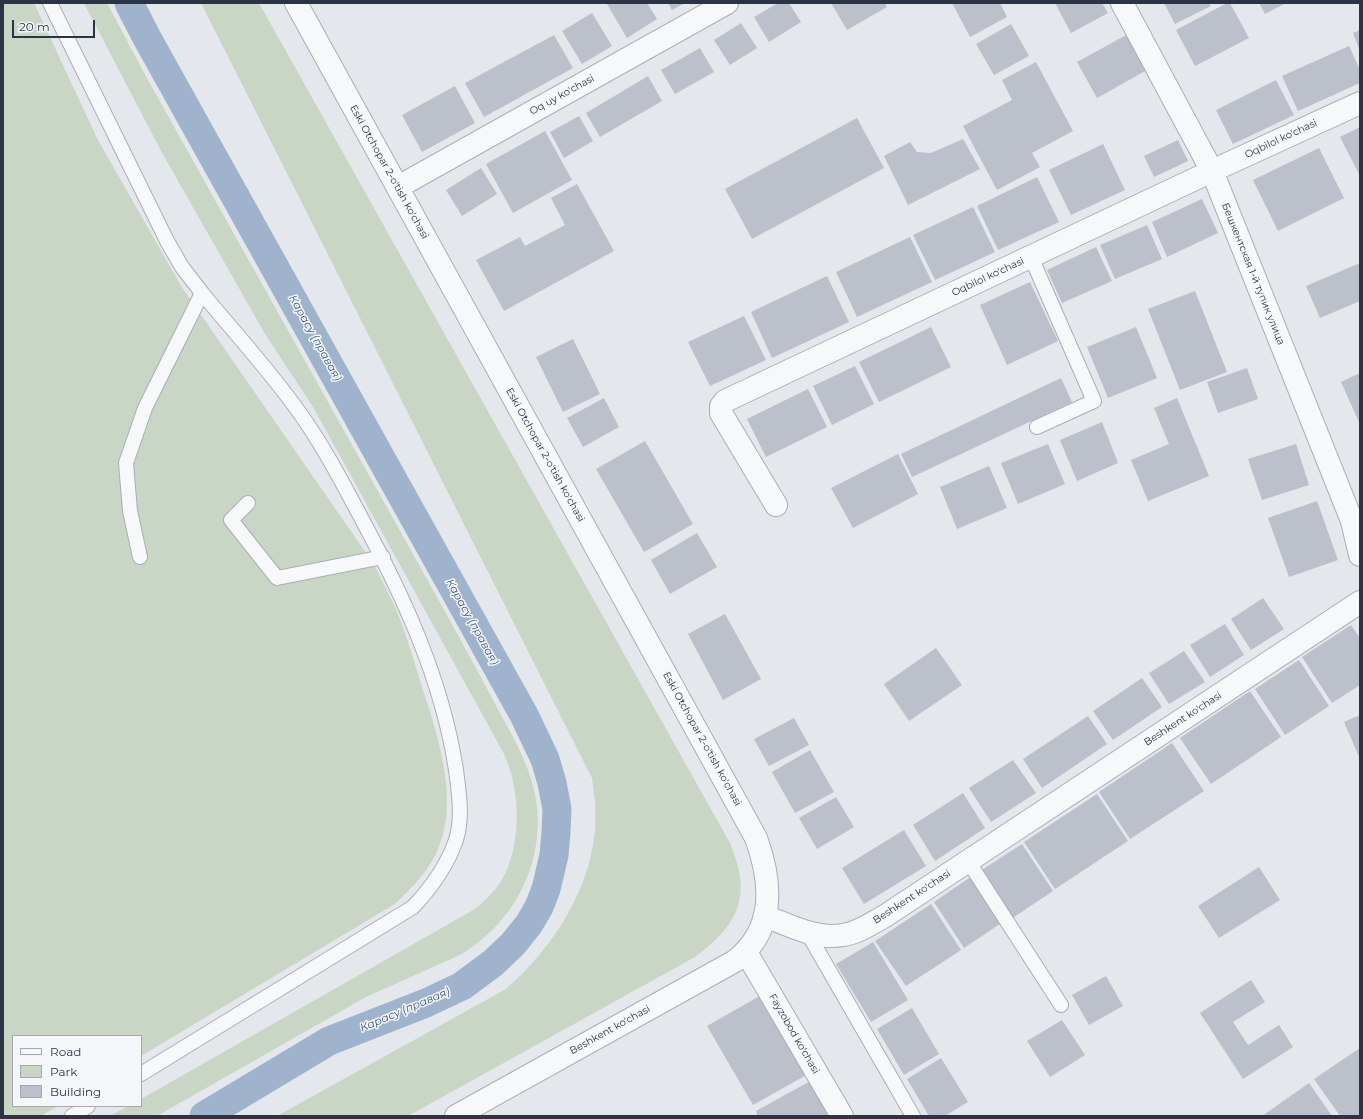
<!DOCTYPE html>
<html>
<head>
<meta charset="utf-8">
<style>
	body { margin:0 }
	#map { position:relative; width:1363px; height:1119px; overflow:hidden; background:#e4e7ec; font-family:Montserrat,sans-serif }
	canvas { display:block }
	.frame { position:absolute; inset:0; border:4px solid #2b3445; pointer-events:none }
	.legend { position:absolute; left:12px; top:1035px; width:130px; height:72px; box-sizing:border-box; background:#f4f6f9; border:1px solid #a4a8b1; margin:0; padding:5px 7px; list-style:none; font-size:12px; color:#2b3445 }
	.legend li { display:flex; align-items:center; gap:8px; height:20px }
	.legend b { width:20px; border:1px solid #a4a8b1 }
	.scale { position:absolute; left:12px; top:20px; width:83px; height:18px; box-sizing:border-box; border:2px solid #2b3445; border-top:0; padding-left:5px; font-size:12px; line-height:14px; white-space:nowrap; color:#2b3445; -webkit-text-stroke:3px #f4f6f9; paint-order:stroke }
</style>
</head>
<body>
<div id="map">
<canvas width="1363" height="1119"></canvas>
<div class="frame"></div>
<ul class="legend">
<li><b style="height:5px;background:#f7f8fa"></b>Road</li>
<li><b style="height:11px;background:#c9d6c5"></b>Park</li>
<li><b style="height:11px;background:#bbc0ca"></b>Building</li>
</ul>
<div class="scale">20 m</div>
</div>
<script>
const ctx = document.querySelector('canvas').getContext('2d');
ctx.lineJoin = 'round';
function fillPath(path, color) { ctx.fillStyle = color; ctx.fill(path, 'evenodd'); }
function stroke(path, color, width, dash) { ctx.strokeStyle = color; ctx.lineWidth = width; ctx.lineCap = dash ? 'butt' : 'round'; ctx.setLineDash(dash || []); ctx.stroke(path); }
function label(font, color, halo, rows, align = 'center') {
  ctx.font = font + ' Montserrat,sans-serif'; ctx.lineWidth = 3; ctx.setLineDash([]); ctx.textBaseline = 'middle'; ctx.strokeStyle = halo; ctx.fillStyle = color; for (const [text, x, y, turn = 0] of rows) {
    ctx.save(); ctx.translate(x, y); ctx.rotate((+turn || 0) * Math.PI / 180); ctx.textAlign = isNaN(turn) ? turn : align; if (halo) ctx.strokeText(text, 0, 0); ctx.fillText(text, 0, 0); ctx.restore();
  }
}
const green = new Path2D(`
	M3,3h31l64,137 83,146 192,277c8,16 17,32 24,49 11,26 18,54 27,81 14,44 32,100 18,145 -9,29 -26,46 -47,66l-254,152v-20h-128v70h45l-17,10h-38z
	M84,3h23l41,77c93,167 187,334 280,501 22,40 44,79 65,119 18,34 40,68 44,107 6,61 -25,117 -77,148l-94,42 -209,119h-47l18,-10h13v-7l334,-190c12,-10 23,-21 30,-35 17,-35 15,-88 -2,-122l-190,-345 -48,-73 -104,-183z
	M201,3h58l471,840c4,11 9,23 10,35 5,37 -19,59 -45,79l-287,159h-131l229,-127c9,-9 20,-18 28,-28 38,-43 66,-100 61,-159 -1,-8 -2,-16 -3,-24z`);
const canal = new Path2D(`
	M129,3l18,35 377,677 21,44 7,24 5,26 -1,23 -2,23 -8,34 -7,18 -10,17 -16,20 -20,19 -31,23 -36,17 -97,38 -125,75`);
const building = new Path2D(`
	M609,3h38l10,16 -30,19 -20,-34z
	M668,3h17l-13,7z
	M778,3h11l12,19 -32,20 -15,-25z
	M831,3h54l2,4 -40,23z
	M952,3h48l7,14 -37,20z
	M1055,3h47l6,10 -37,20z
	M1164,3h45l2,3 -36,18z
	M1227,3h3l19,35 -54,28 -19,-36z
	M1259,3h27l-21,11z
	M592,13l20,33 -30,18 -20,-33z
	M741,23l16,25 -27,17 -16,-25z
	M1011,24l18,32 -35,19 -18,-31z
	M1360,30v21l-7,-18z
	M1128,34l19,36 -50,28 -20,-36z
	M554,35l19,33 -89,49 -19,-34z
	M1349,46l11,24v13l-62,28 -16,-35z
	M700,48l14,24 -39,22 -14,-24z
	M1036,62l37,69 -41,22 8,14 -43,23 -34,-64 49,-26 -10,-20z
	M648,76l14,25 -62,36 -14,-24z
	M1276,80l18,35 -61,29 -17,-34z
	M455,86l20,37 -53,29 -20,-37z
	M579,116l14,25 -29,17 -14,-26z
	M857,118l27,50 -132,71 -27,-50z
	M1360,127v49l-20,-39z
	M545,131l27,49 -59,33 -27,-49z
	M963,139l17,30 -72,36 -24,-49 26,-14 7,10 14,1z
	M1178,140l10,21 -34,16 -10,-21z
	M1103,144l22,46 -54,25 -22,-45z
	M1319,148l25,50 -66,33 -25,-51z
	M481,168l16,26 -35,22 -16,-26z
	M1037,177l22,45 -61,28 -21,-44z
	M577,184l37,67 -110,60 -28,-51 44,-23 5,9 40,-21 -14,-27z
	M1202,199l16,34 -51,24 -15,-35z
	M973,207l22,45 -60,28 -22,-45z
	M1147,225l15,34 -47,20 -15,-34z
	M910,237l22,45 -75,35 -21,-45z
	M1096,247l16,34 -50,22 -15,-33z
	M1360,263v38l-40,17 -14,-32z
	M827,276l22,46 -77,36 -21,-46z
	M1030,282l28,59 -51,24 -27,-60z
	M1195,291l32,81 -47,18 -32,-81z
	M744,316l22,44 -56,26 -22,-44z
	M931,327l20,40 -72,35 -20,-40z
	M1136,327l21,51 -49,20 -21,-51z
	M573,339l27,55 -37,18 -27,-55z
	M855,366l19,38 -42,21 -19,-39z
	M1247,368l11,31 -40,14 -11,-31z
	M1360,373v49h-1l-18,-40z
	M1061,378l11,24 -160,75 -11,-23z
	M808,389l19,38 -61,30 -19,-38z
	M604,398l15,29 -36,20 -16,-29z
	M1177,398l32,78 -61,25 -17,-41 38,-16 -15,-36z
	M1102,422l16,41 -41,18 -17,-41z
	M645,441l48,83 -49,28 -48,-83z
	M1048,444l17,40 -47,20 -17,-41z
	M1296,444l13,41 -47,15 -14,-41z
	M898,454l20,40 -65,34 -22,-40z
	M989,466l18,42 -50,21 -17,-42z
	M1317,501l21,59 -49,17 -21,-59z
	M697,533l20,34 -47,27 -19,-34z
	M1263,598l21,31 -33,21 -20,-31z
	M725,614l36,65 -38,21 -35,-66z
	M1225,624l19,31 -34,22 -20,-32z
	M1351,625l9,13v47l-28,18 -30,-46z
	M936,648l26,37 -53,36 -25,-37z
	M1184,651l21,31 -36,22 -20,-31z
	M1299,660l30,46 -44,29 -30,-46z
	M1142,678l20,29 -49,33 -20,-29z
	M1250,691l31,46 -70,47 -31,-46z
	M1360,715v44l-16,-37z
	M1088,716l19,28 -65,44 -19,-29z
	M794,718l15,27 -40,21 -15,-27z
	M1172,743l32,48 -74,48 -31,-47z
	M810,750l24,42 -39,21 -23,-41z
	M1013,760l23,33 -45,29 -22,-34z
	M963,793l22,35 -50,33 -22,-36z
	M1097,794l31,47 -73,48 -31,-47z
	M836,797l18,30 -37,22 -18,-31z
	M904,830l22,36 -62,38 -22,-36z
	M1022,844l31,47 -42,28 -31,-48z
	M1259,867l21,33 -61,38 -21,-32z
	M972,876l31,46 -39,26 -30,-46z
	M931,904l30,46 -55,36 -31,-45z
	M873,942l35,58 -37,22 -35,-58z
	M1106,976l17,30 -34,19 -17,-30z
	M1251,980l14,22 -32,20 15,23 31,-20 14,22 -50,32 -43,-66z
	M765,993l45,80 -57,32 -46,-79z
	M912,1008l27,46 -35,21 -27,-46z
	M1062,1020l23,35 -35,22 -23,-36z
	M1360,1048v67l-2,1h-18l-26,-37z
	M941,1058l27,44 -23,14h-16l-22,-37z
	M814,1079l21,37h-77l-2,-5z
	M1309,1083l23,33h-70z`);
const service = new Path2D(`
	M50,3l117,238 15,26 20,26
	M1031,257l63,144 -57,26
	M248,503l-17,17 46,58 106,-21
	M140,557l-10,-46 -4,-48 19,-55 57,-115c32,39 68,78 97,119 23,32 41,66 59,100 44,81 84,166 98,258 3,23 7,48 0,70 -9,26 -25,48 -43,67l-272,167
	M968,861l93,144
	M807,932l106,184
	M72,1116l16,-10`);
const minor = new Path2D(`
	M1122,3l90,168 140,350 8,34
	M398,187l329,-184
	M776,505l-55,-92v-7l4,-5 487,-230 148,-68
	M765,916c24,9 51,24 78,19 15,-2 29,-12 42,-19l475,-314
	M746,952l96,164`);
const tertiary = new Path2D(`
	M296,3l460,835c16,44 20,91 -21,123l-279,155`);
const streetNames = [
	["Oq uy ko'chasi",562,95,-29],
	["Oqbilol ko'chasi",1281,139,-25],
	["Eski Otchopar 2-o'tish ko'chasi",389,172,61],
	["Бешкентская 1-й тупик улица",1253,274,68],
	["Oqbilol ko'chasi",988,277,-25],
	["Eski Otchopar 2-o'tish ko'chasi",545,455,61],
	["Beshkent ko'chasi",1183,719,-33],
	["Eski Otchopar 2-o'tish ko'chasi",702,739,61],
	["Beshkent ko'chasi",912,897,-33],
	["Beshkent ko'chasi",610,1030,-29],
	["Fayzobod ko'chasi",794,1034,60]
];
const waterNames = [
	["Карасу (правая)",315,338,61],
	["Карасу (правая)",472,622,61],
	["Карасу (правая)",405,1010,-23]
];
fillPath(green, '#c9d6c5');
stroke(canal, '#9fb4cc', 29);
fillPath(building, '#bbc0ca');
stroke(service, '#a9aeb7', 16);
stroke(minor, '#a9aeb7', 24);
stroke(tertiary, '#a9aeb7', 24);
stroke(service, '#f7f8fa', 14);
stroke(minor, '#f7f8fa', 22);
stroke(tertiary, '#f7f8fa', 22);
label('10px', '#2b3445', '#f4f6f9', streetNames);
label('italic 11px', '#34527a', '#f4f6f9', waterNames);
</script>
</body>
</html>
